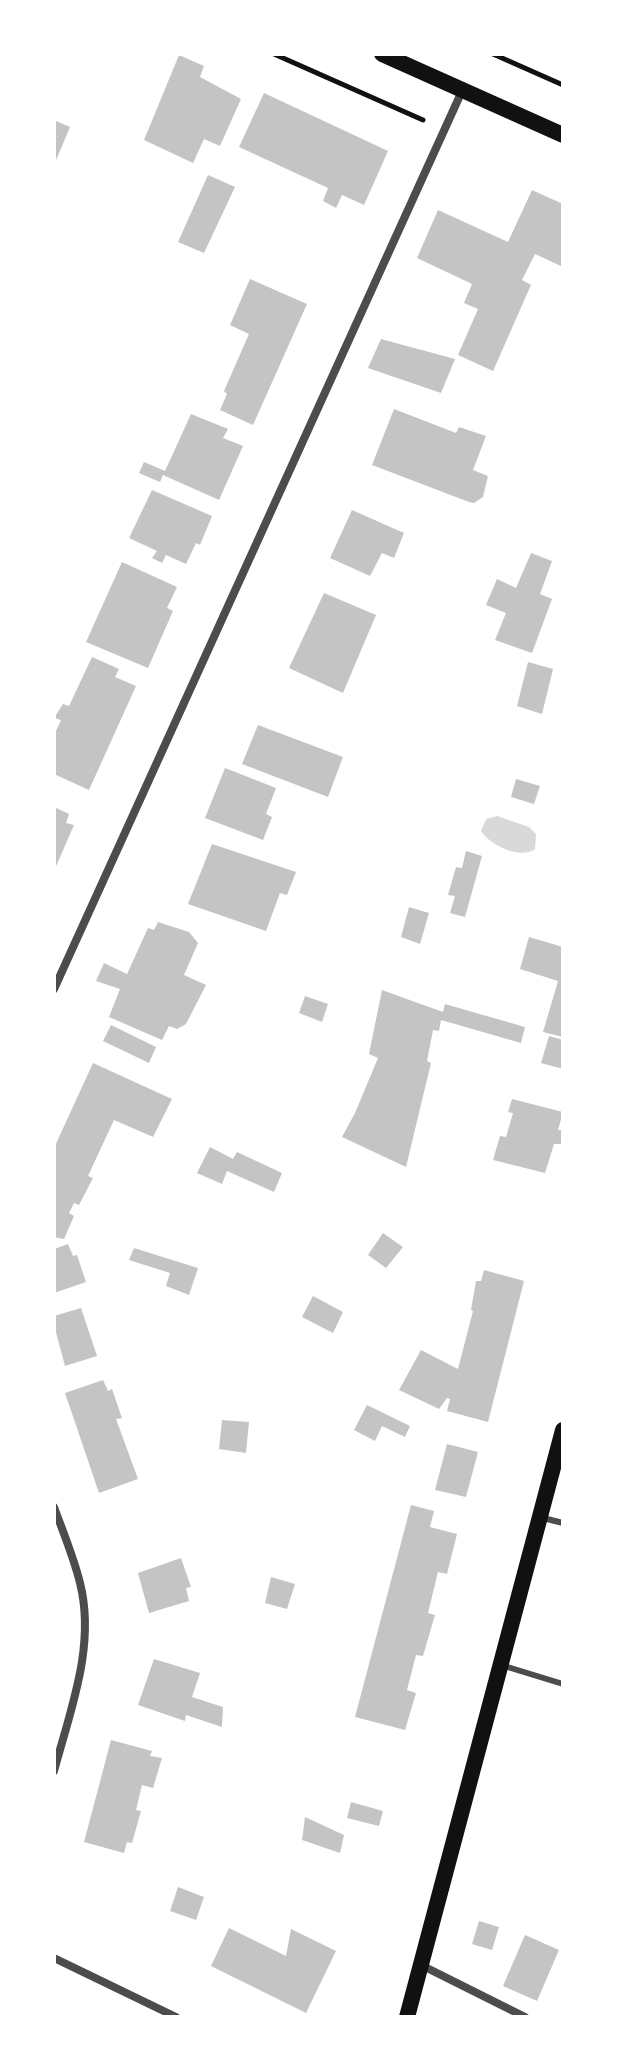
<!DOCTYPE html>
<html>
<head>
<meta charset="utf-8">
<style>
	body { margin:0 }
	#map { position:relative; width:617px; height:2071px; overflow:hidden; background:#fff; font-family:"Asap Condensed",sans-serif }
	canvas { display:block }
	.frame { position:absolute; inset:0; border:56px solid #fff; pointer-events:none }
</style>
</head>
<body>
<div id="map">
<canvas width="617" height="2071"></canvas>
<div class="frame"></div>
</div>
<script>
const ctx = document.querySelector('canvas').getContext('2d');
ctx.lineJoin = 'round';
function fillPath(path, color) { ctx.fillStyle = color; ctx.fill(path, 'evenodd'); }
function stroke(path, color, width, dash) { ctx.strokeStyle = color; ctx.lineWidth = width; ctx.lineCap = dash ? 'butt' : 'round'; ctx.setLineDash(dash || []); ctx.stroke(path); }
const water = new Path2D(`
	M497,816l32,11 7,7 -1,15c-15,11 -45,-4 -54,-18l5,-12z`);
const building = new Path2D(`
	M179,55l25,11 -4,11 41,22 -21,47 -16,-7 -11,24 -49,-23z
	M264,93l124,58 -24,54 -22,-10 -6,13 -13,-7 5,-13 -89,-41z
	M54,120l16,7 -16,38z
	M208,175l27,12 -31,66 -26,-11z
	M532,190l31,14v63l-28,-13 -13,26 9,5 -38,86 -35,-16 20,-46 -14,-6 8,-19 -55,-26 21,-48 70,32z
	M250,279l57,25 -54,121 -33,-15 7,-16 -3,-3 25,-57 -19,-9z
	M381,339l74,20 -14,34 -73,-25z
	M394,409l62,24 3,-6 27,9 -13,34 15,6 -5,21 -9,6 -5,-1 -97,-37z
	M191,414l37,15 -5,9 20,8 -24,54 -56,-25 -3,7 -21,-9 5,-11 21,9z
	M152,490l60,26 -12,29 -4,-2 -10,21 -20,-9 -4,8 -10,-5 5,-7 -28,-13z
	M352,510l52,23 -10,25 -12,-5 -12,23 -40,-18z
	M531,553l21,8 -12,33 12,5 -20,54 -37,-13 11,-27 -20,-8 11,-26 19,9z
	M122,562l55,25 -10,21 6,3 -25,57 -62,-26z
	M324,593l52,22 -33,78 -54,-25z
	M92,657l27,12 -4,8 21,9 -47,104 -35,-16v-39l7,-15 -7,-2 9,-14 6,2z
	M528,662l25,7 -11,45 -25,-8z
	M258,725l85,32 -15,40 -86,-33z
	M225,768l51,20 -10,26 6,3 -9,23 -58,-22z
	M516,779l24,7 -6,18 -23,-7z
	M54,807l15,7 -3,9 8,2 -20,46z
	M212,844l84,28 -9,23 -7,-2 -14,38 -78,-27z
	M466,851l16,5 -17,61 -15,-4 5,-17 -7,-1 8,-28 6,1z
	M409,907l20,6 -9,31 -19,-7z
	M158,922l31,10 9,11 -14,32 22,10 -20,39 -9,5 -8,-3 -7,14 -53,-23 11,-28 -24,-8 8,-18 23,11 21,-46 6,2z
	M529,937l34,10v90l-20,-5 15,-51 -38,-12z
	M382,990l61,22 2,-8 80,23 -4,16 -80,-23 -2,11 -6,-1 -6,31 4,2 -25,104 -64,-30 13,-24 23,-55 -9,-4z
	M305,996l23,8 -6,18 -23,-9z
	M111,1025l45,22 -7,16 -46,-22z
	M549,1036l14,4v29l-22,-6z
	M93,1063l79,36 -19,38 -39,-17 -26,56 5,2 -14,27 -5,-2 -5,10 5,3 -10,23 -10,-2v-89z
	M512,1099l51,13 -5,18h3l2,6 -2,8h-7l-9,29 -52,-13 7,-24 6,1 7,-24 -5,-1z
	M210,1147l23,12 4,-7 45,21 -8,19 -47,-21 -5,13 -25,-11z
	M383,1233l20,14 -17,21 -18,-13z
	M68,1244l5,12 4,-1 9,27 -32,11v-44z
	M134,1248l64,20 -9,27 -23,-9 4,-13 -41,-13z
	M484,1270l40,11 -36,141 -41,-11 3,-12 -3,-1 -8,11 -40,-19 22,-40 37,19 15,-58 -2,-1 5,-29h5z
	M313,1296l30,16 -10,21 -31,-16z
	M81,1308l16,48 -32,10 -11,-41v-9z
	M103,1380l5,11 4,-2 10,29 -6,1 22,60 -39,14 -34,-100z
	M367,1405l43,21 -5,11 -23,-11 -7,15 -21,-11z
	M222,1420l27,2 -3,31 -27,-4z
	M447,1444l31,8 -12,45 -31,-7z
	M411,1505l23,6 -4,16 27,7 -10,40 -9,-2 -10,41 7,2 -12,41 -7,-1 -9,35 9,3 -11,37 -50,-13z
	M181,1558l10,29 -5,1 3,13 -40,12 -11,-40z
	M271,1577l24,7 -8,25 -22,-6z
	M154,1659l46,14 -8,24 31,10 -1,20 -36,-12 -1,6 -47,-16z
	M111,1740l41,11 -2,5 12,2 -9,30 -11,-3 -6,25 5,1 -9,32 -5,-1 -3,11 -40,-11z
	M351,1802l32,9 -4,15 -32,-8z
	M305,1817l39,18 -4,18 -38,-13z
	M178,1887l26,10 -8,23 -26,-9z
	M479,1921l20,6 -7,23 -20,-6z
	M229,1928l57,28 5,-27 45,22 -30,62 -95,-47z
	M525,1935l34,15 -22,51 -34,-15z`);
const path = new Path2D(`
	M274,54l149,66
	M493,54l70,31`);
const service = new Path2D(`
	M543,1518l20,5
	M501,1665l62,19`);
const minor = new Path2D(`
	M54,989l408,-898
	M54,1507c9,25 20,51 26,76 16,63 -10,128 -26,188
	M54,1958l122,59
	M421,1965l104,52`);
const secondary = new Path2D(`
	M382,54l181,81
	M407,2017l156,-587`);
fillPath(water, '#d9d9d9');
fillPath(building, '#c4c4c4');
stroke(path, '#111', 5);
stroke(service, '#4c4c4c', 6);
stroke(minor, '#4c4c4c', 8);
stroke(secondary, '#111', 16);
</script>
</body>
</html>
